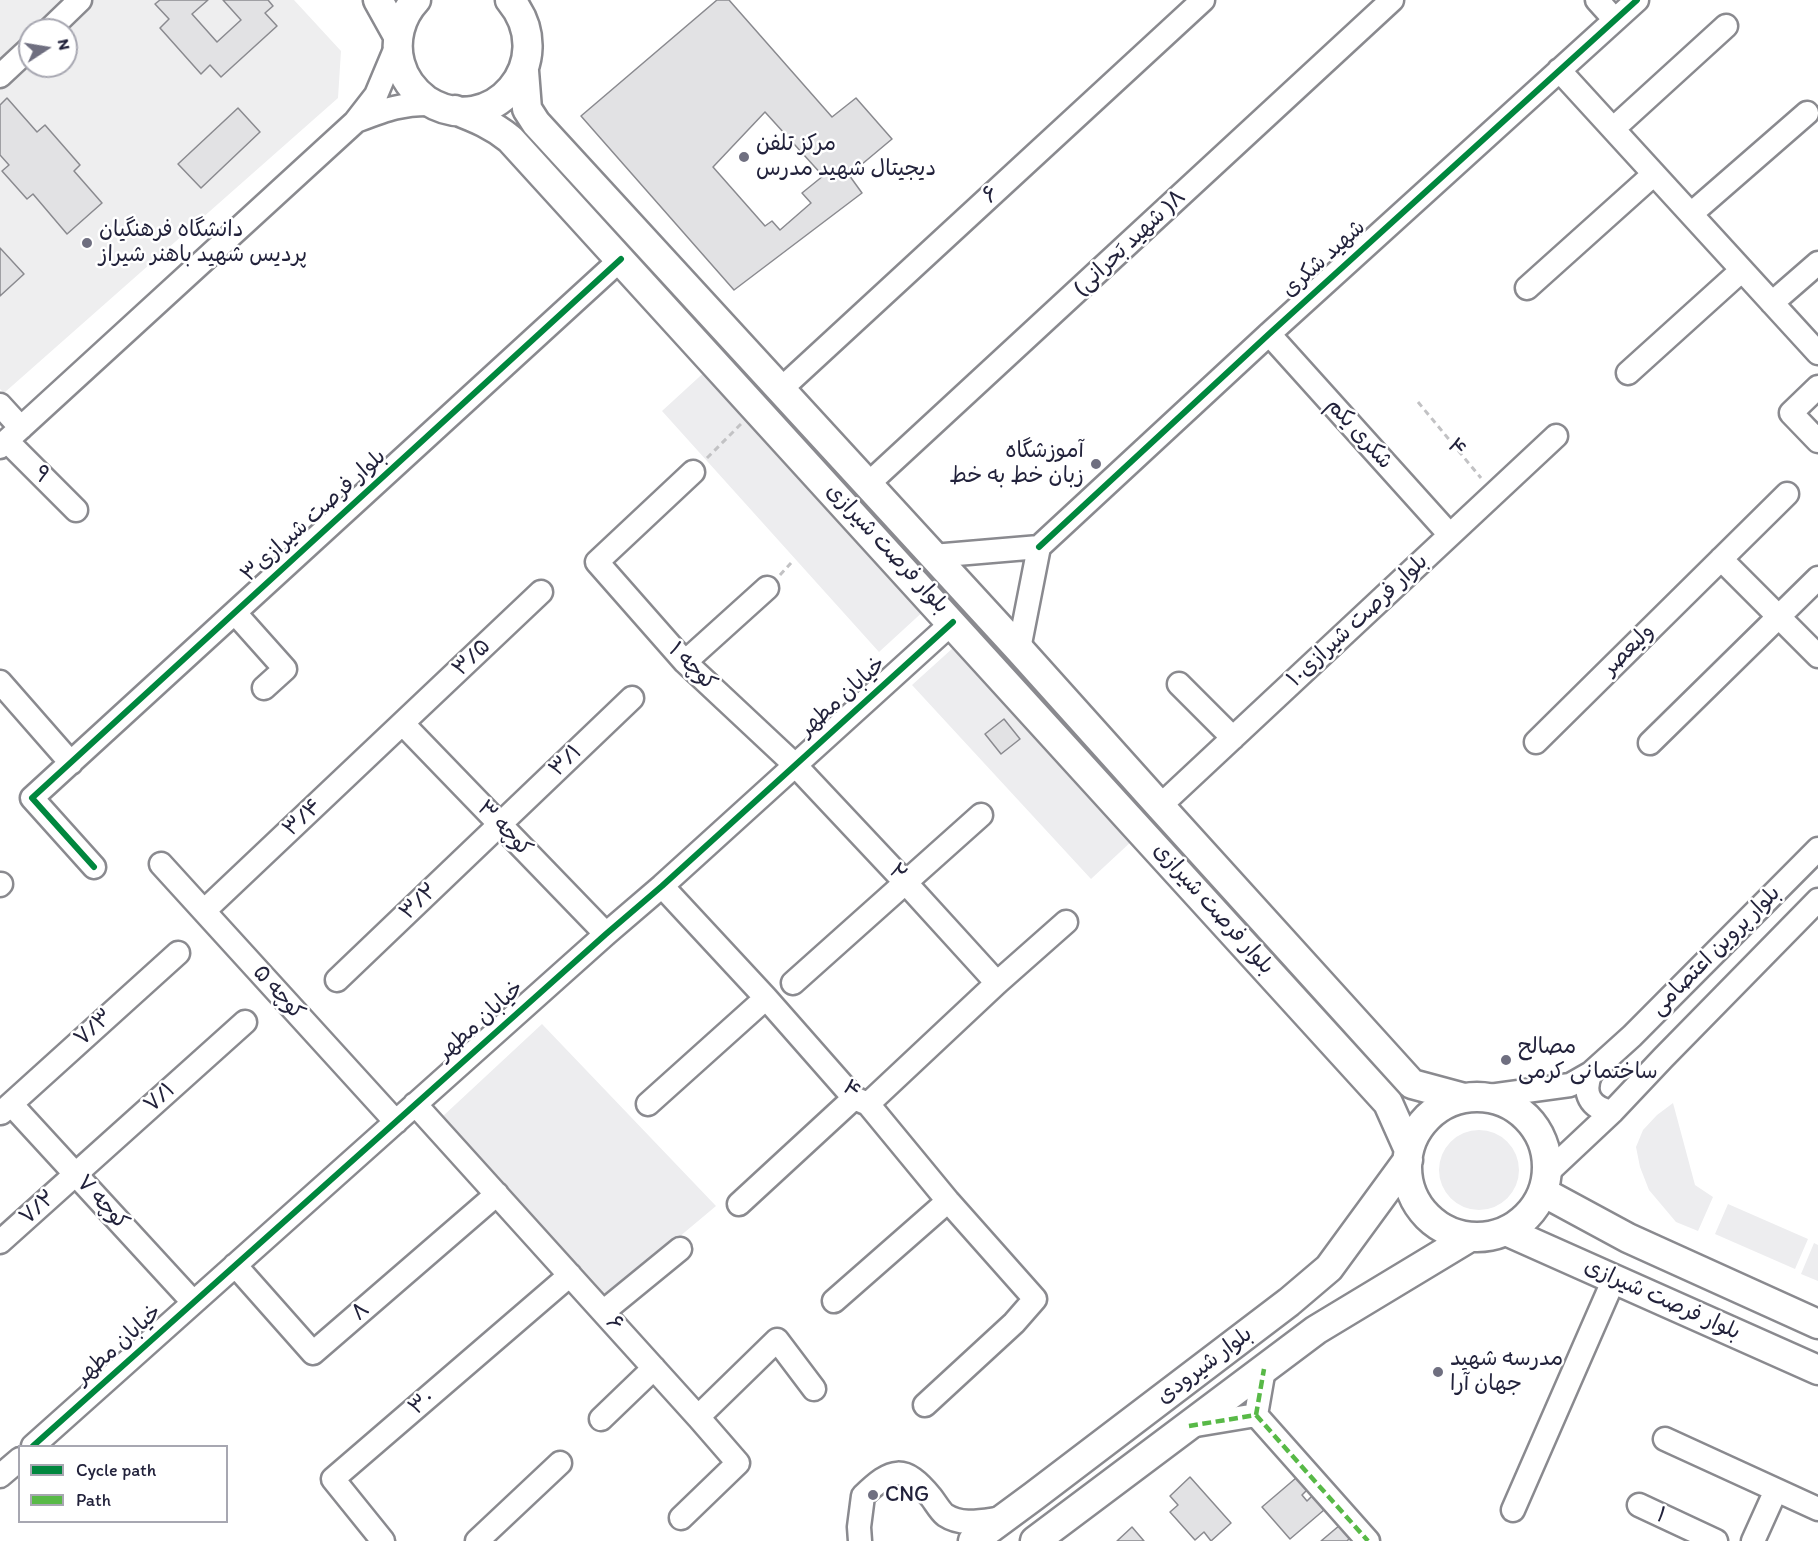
<!DOCTYPE html>
<html>
<head>
<meta charset="utf-8">
<style>
	body { margin:0 }
	#map { position:relative; width:1818px; height:1541px; overflow:hidden; background:#fff; font-family:Itim,sans-serif }
	canvas { display:block }
	.legend { position:absolute; left:18px; top:1445px; width:210px; height:78px; box-sizing:border-box; background:#fff; border:2px solid #a7a7b1; margin:0; padding:8px 10px; list-style:none; font-size:18px; color:#22223b }
	.legend li { display:flex; align-items:center; gap:12px; height:30px }
	.legend b { width:30px; border:2px solid #a7a7b1 }
	.north { position:absolute; left:18px; top:18px; width:60px; height:60px; box-sizing:border-box; background:#fff; border:2px solid #a7a7b1; border-radius:50%; rotate:78deg; font-size:16px; font-weight:700; line-height:24px; text-align:center; color:#22223b }
	.north::after { content:''; display:block; margin:auto; width:21px; height:27px; background:#6f6f80; clip-path:polygon(50% 0,100% 100%,50% 72%,0 100%) }
</style>
</head>
<body>
<div id="map">
<canvas width="1818" height="1541"></canvas>
<ul class="legend">
<li><b style="height:8px;background:#00873e"></b>Cycle path</li>
<li><b style="height:8px;background:#58b947"></b>Path</li>
</ul>
<div class="north">N</div>
</div>
<script>
const ctx = document.querySelector('canvas').getContext('2d');
ctx.lineJoin = 'round';
function fillPath(path, color) { ctx.fillStyle = color; ctx.fill(path, 'evenodd'); }
function stroke(path, color, width, dash) { ctx.strokeStyle = color; ctx.lineWidth = width; ctx.lineCap = dash ? 'butt' : 'round'; ctx.setLineDash(dash || []); ctx.stroke(path); }
function label(font, color, halo, rows, align = 'center') {
  ctx.font = font + ' Itim,"Playpen Sans Arabic",sans-serif'; ctx.lineWidth = 5; ctx.setLineDash([]); ctx.textBaseline = 'middle'; ctx.strokeStyle = halo; ctx.fillStyle = color; for (const [text, x, y, turn = 0] of rows) {
    ctx.save(); ctx.translate(x, y); ctx.rotate((+turn || 0) * Math.PI / 180); ctx.textAlign = isNaN(turn) ? turn : align; if (halo) ctx.strokeText(text, 0, 0); ctx.fillText(text, 0, 0); ctx.restore();
  }
}
const built = new Path2D(`
	M0,0h294l47,51 -3,47 -334,295 -4,-4zM30,30h36v36h-36z`);
const green = new Path2D(`
	M710,367l217,241 -48,44 -217,-241z
	M954,647l179,193 -42,39 -179,-194z
	M542,1024l174,182 -111,93 -163,-182z
	M1673,1103l22,82 18,12 -15,34 -22,-9 -27,-32 -9,-23 -4,-20 7,-17 14,-15z
	M1439 1170a40 40 0 1 1 80 0a40 40 0 1 1-80 0Z
	M1728,1204l80,35 -13,30 -80,-35z
	M1814,1243l4,2v36l-17,-7z`);
const building = new Path2D(`
	M160,0h48l-16,14 25,28 24,-22 -18,-20h45l5,6 -8,7 12,13 -56,51 -11,-12 -9,9 -41,-46 9,-9 -14,-15z
	M717,0h12l103,117 24,-19 36,41 -43,36 13,18 -128,97 -153,-174z
	M7,98l30,34 8,-7 35,40 -6,6 28,32 -35,31 -34,-40 -6,5 -25,-28 7,-6 -9,-10v-50z
	M238,108l22,24 -59,56 -23,-24z
	M765,112l58,64 -21,17 9,10 -31,27 -8,-9 -7,5 -52,-59z
	M0,248l24,26 -24,22z
	M1004,719l16,20 -19,15 -16,-20z
	M1190,1477l41,46 -20,18 -7,-9 -9,8 -25,-28 8,-7 -8,-9z
	M1296,1478l11,12 -5,5 5,6 5,-5 12,14 -34,29 -28,-32z
	M1340,1525l11,12 -4,4h-26z
	M1132,1527l12,14h-27z`);
const path = new Path2D(`
	M1418,402l63,76
	M707,458l34,-34
	M780,575l11,-12`);
const minor = new Path2D(`
	M1597,0l18,20
	M49,30l31,-30
	M1559,70l259,283
	M0,76l30,-28
	M356,121c29,-11 46,-18 77,-17
	M1613,129l113,-103
	M1691,214l116,-101
	M1527,288l127,-114
	M1772,303l46,-40
	M1269,334l181,201
	M1628,373l114,-103
	M1818,387l-27,26 27,28
	M780,390l423,-390
	M0,405l21,23
	M7,441l69,69
	M0,447l355,-325 21,-27 21,-50
	M693,472l-96,90 88,100 110,103 110,117 92,101
	M867,485l525,-485
	M1039,547l230,-213 368,-334
	M933,556l106,-9
	M1721,559l97,97
	M235,613l50,56 -21,19
	M1019,649l20,-102
	M685,662l82,-74
	M0,682l71,81
	M1179,684l54,54
	M403,724l203,210
	M1536,742l251,-248
	M1650,743l168,-165
	M1160,806l396,-370
	M161,864l235,258
	M94,867l-62,-69 589,-539
	M0,885l1,-1
	M662,886l104,112 88,100 14,6 80,97 87,98 -21,24 -89,82
	M204,911l337,-319
	M337,980l295,-282
	M793,983l188,-168
	M1591,1073c-9,20 -1,35 21,39
	M1482,1097l88,-12 21,-12 41,-37 186,-187
	M11,1104l182,198
	M415,1104l283,313 79,-77 37,49
	M648,1104l118,-106
	M868,1104l129,-121 69,-61
	M1,1113l177,-160
	M1546,1174l66,-62 51,-54 155,-158
	M739,1204l115,-106
	M0,1242l245,-220
	M235,1265l78,88 184,-159
	M834,1301l114,-100
	M603,1312l77,-63
	M1256,1415l112,126
	M601,1419l53,-51
	M1190,1426l66,-11 8,-46
	M1665,1439l153,70
	M33,1446l573,-512 56,-48 291,-264
	M0,1476l20,-17
	M1639,1505l77,36
	M1513,1510l101,-231
	M681,1518l57,-55 -40,-46
	M383,1541l-50,-62 237,-204
	M477,1541l83,-78
	M860,1541l-1,-14 4,-31c29,-28 41,-32 68,1 4,5 9,14 14,18 18,12 40,5 60,3
	M1753,1541l23,-51`);
const major = new Path2D(`
	M378,0l20,36
	M416,0c-16,17 -22,41 -16,63 4,15 14,28 26,37 65,42 135,-39 84,-100
	M524,71l3,38 9,14 483,526 141,157 252,278 52,14
	M455,110c21,8 38,15 55,29 294,319 586,641 878,964l21,47
	M1407 1167a70 70 0 1 1 140 0a70 70 0 1 1-140 0Z
	M1543,1192l85,46 190,86
	M1506,1231l312,139
	M973,1541l61,-45 255,-194 40,-34 79,-108
	M1035,1541l281,-211 154,-93`);
const quiet = new Path2D(`
	M1256,1415l112,126
	M1189,1426l67,-11 8,-46`);
const cycleway = new Path2D(`
	M1039,547l230,-213 368,-334
	M94,867l-62,-69 589,-539
	M33,1446l573,-512 56,-48 291,-264`);
const markers = [
	[744,157,6,"#6f6f80"],
	[87,243,6,"#6f6f80"],
	[1096,464,6,"#6f6f80"],
	[1506,1060,6,"#6f6f80"],
	[1438,1372,6,"#6f6f80"],
	[873,1495,6,"#6f6f80"]
];
const poiNames = [
	["مرکز تلفن",756,144],
	["دیجیتال شهید مدرس",756,169],
	["دانشگاه فرهنگیان",99,230],
	["پردیس شهید باهنر شیراز",99,255],
	["آموزشگاه",1084,451,"right"],
	["زبان خط به خط",1084,476,"right"],
	["مصالح",1518,1047],
	["ساختمانی کرمی",1518,1072],
	["مدرسه شهید",1450,1359],
	["جهان آرا",1450,1384],
	["CNG",885,1495]
];
const streetNames = [
	["۶",991,195,-43],
	["(شهید بَحرانی )۸",1130,243,-43],
	["شهید شکری",1324,259,-42],
	["شکری یکم",1359,434,48],
	["۴",1456,448,50],
	["۹",41,475,45],
	["۳بلوار فرصت شیرازی",314,516,-42],
	["بلوار فرصت شیرازی",887,549,47],
	["بلوار فرصت شیرازی۱۰",1358,621,-43],
	["ولیعصر",1629,650,-45],
	["۳/۵",472,658,-44],
	["کوچه ۱",692,667,45],
	["خیابان مطهر",843,697,-42],
	["۳/۱",566,761,-44],
	["۳/۴",303,818,-43],
	["کوچه ۳",504,829,46],
	["۲",897,873,47],
	["۳/۲",419,902,-44],
	["بلوار فرصت شیرازی",1213,909,48],
	["بلوار پروین اعتصامی",1716,951,-45],
	["کوچه ۵",278,993,48],
	["خیابان مطهر",481,1021,-42],
	["۷/۳",94,1028,-42],
	["۴",851,1090,40],
	["۷/۱",160,1098,-42],
	["کوچه ۷",102,1203,47],
	["۷/۲",38,1208,-42],
	["بلوار فرصت شیرازی",1662,1300,24],
	["۸",361,1312,-41],
	["۶",614,1324,48],
	["خیابان مطهر",119,1345,-42],
	["بلوار شیرودی",1205,1366,-37],
	["۳۰",422,1403,-41],
	["۱",1661,1516,25]
];
fillPath(built, '#eeeeef');
fillPath(green, '#ededef');
fillPath(building, '#e2e2e4');
stroke(building, '#8a8a8f', 1.5);
stroke(minor, '#8a8a8f', 27);
stroke(major, '#8a8a8f', 33);
stroke(path, '#c2c2c4', 3, [6, 4.5]);
stroke(minor, '#fff', 22);
stroke(major, '#fff', 28);
stroke(quiet, '#58b947', 4.5, [9, 4.5]);
stroke(cycleway, '#00873e', 6);
for (const [x, y, r, color] of markers) { const dot = new Path2D(); dot.arc(x, y, r, 0, 2 * Math.PI); ctx.fillStyle = color; ctx.fill(dot); stroke(dot, '#fff', 2); }
label('22px', '#22223b', '#fff', poiNames, 'left');
label('22px', '#22223b', '#fff', streetNames);
</script>
</body>
</html>
